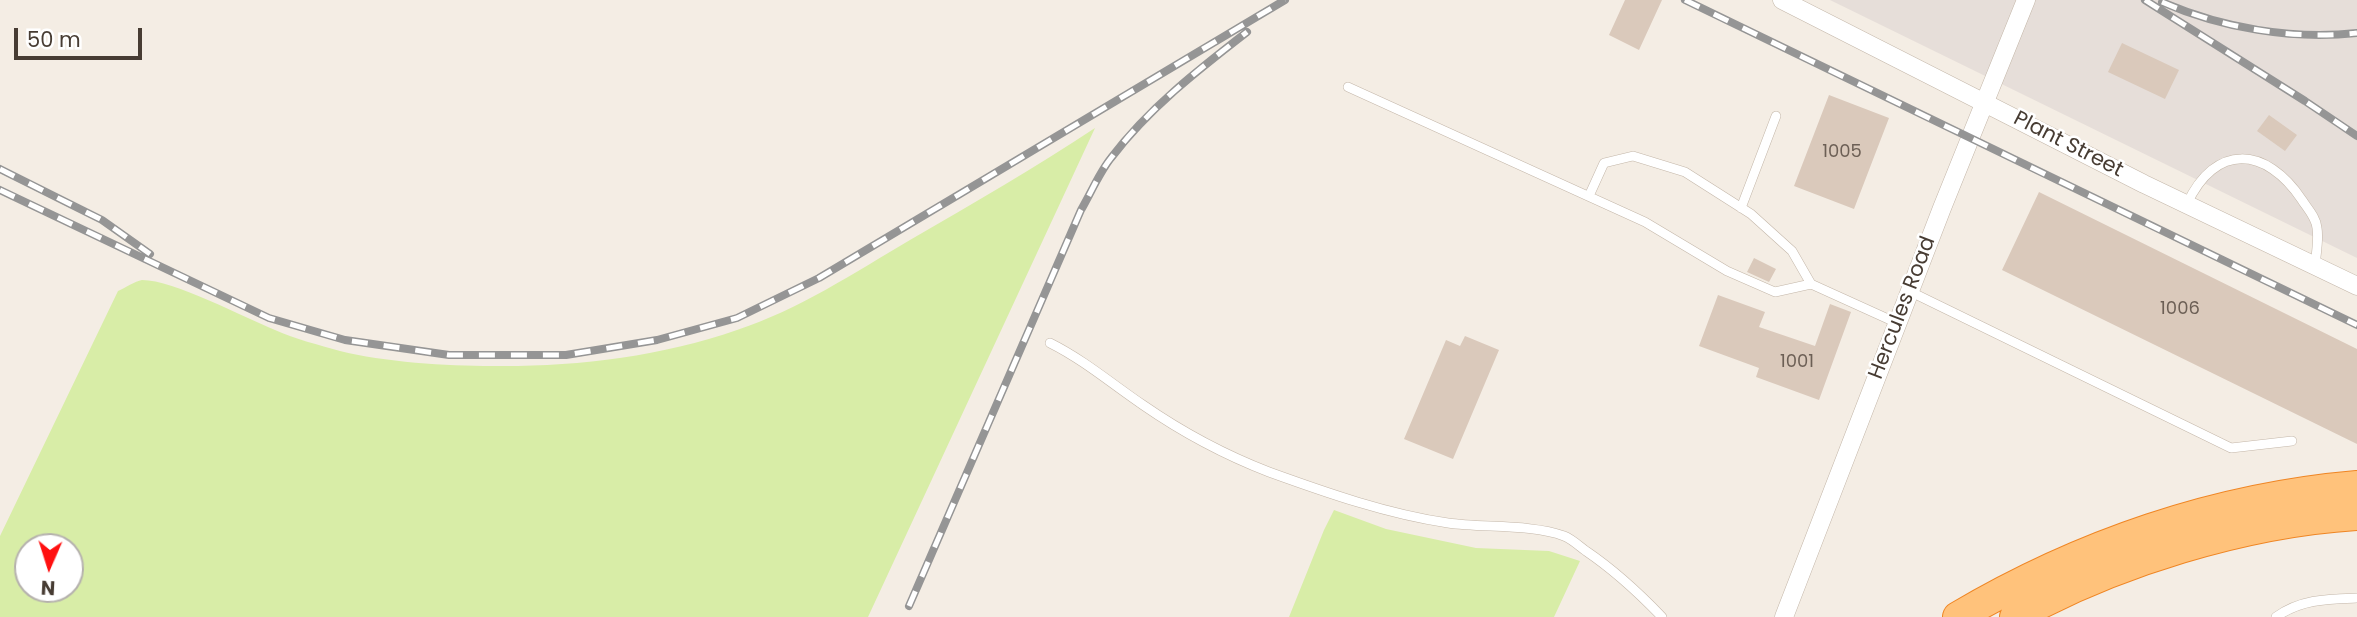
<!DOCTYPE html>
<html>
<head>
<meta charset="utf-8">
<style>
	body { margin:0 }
	#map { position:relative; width:2357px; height:617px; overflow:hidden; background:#f4ede4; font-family:Poppins,sans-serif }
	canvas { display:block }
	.north { position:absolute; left:14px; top:533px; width:70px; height:70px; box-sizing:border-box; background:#fff; border:2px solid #b5b1ad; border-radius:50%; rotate:183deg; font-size:19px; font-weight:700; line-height:28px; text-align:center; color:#473c33 }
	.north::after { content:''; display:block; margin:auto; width:24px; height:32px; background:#ff1010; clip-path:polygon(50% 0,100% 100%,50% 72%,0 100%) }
	.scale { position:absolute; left:14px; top:28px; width:128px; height:32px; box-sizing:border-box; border:4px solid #473c33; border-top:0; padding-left:9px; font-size:21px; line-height:24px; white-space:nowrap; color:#473c33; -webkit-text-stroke:5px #fff; paint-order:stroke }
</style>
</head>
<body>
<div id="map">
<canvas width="2357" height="617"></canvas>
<div class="north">N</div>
<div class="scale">50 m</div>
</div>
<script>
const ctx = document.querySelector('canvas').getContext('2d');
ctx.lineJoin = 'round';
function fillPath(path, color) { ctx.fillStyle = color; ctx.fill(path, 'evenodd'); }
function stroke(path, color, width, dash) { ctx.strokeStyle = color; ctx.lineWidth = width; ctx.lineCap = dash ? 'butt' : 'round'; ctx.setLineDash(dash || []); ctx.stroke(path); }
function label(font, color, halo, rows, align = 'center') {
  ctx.font = font + ' Poppins,sans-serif'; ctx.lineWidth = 5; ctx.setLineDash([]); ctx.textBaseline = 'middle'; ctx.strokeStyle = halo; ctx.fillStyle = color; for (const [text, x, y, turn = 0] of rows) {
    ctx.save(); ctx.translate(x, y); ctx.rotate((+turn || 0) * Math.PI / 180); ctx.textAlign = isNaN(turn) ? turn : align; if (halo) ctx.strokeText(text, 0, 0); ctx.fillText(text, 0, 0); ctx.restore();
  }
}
const industrial = new Path2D(`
	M1830,0h527v258z`);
const green = new Path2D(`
	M1095,128l-227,489h-868v-81l118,-245c7,-3 17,-10 24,-11 32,0 101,37 133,50 20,9 44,15 65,21 43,11 107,15 152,15 82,1 167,-9 245,-36 61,-20 117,-57 173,-90 62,-36 125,-72 185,-112zM28,547h42v42h-42z
	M1334,510l52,19 90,19 73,3 31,10 -26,56h-265l35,-87z`);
const building = new Path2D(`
	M1625,0h37l-23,50 -30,-15z
	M2122,43l57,27 -14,29 -57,-27z
	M1829,95l60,23 -35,91 -60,-23z
	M2269,115l28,20 -12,16 -28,-20z
	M2039,192l318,157v95l-355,-174z
	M1754,258l22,11 -7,13 -22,-10z
	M1718,295l47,17 -6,15 56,19 15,-42 21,8 -32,88 -63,-23 3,-9 -60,-22z
	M1465,336l34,14 -46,109 -49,-20 42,-99 14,6z`);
const service = new Path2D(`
	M1348,87l297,135 82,49 48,21 36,-8 86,39
	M1589,196l15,-33 29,-7 52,16 66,42 41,37 19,33
	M2187,204c28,-61 79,-58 115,-4 5,8 14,17 15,28 2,12 -1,26 -2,38
	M1741,208l35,-92
	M1909,291l322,157 61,-7
	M1050,343c34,17 62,41 93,62 39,27 82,50 126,67 58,21 118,42 179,51 35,5 84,1 116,13 8,3 15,10 22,15 28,19 52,41 76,66
	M2276,617c25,-18 52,-18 81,-19`);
const minor = new Path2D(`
	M1782,0l362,184 213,102
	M1784,617l158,-409 84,-208`);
const trunk = new Path2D(`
	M1958,617c122,-72 258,-119 399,-131
	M2015,617c99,-55 229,-95 342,-102`);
const rail = new Path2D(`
	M1685,0l672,325
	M2145,0l160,101 52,35
	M2162,2c60,26 130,38 195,31
	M0,169l102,51 48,34
	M0,190l269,128 76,22 104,15h117l91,-15 80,-22 82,-40 466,-278
	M909,606l172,-396c10,-17 18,-37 30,-52 38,-50 87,-88 136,-126`);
const numberNames = [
	["1005",1842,152],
	["1006",2180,309],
	["1001",1797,362]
];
const streetNames = [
	["Plant Street",2068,145,27],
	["Hercules Road",1903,308,-69]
];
fillPath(industrial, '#e6ded9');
fillPath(green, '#d8eda7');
fillPath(building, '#dac9bb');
stroke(service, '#c3b6a8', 10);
stroke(minor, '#c3b6a8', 19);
stroke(trunk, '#ef8523', 32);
stroke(service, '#fff', 9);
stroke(minor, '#fff', 18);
stroke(trunk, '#ffc27b', 30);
stroke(rail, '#959595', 8);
stroke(rail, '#fff', 5, [16]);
label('18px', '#6c5f55', null, numberNames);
label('21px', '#473c33', '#fff', streetNames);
</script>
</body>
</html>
